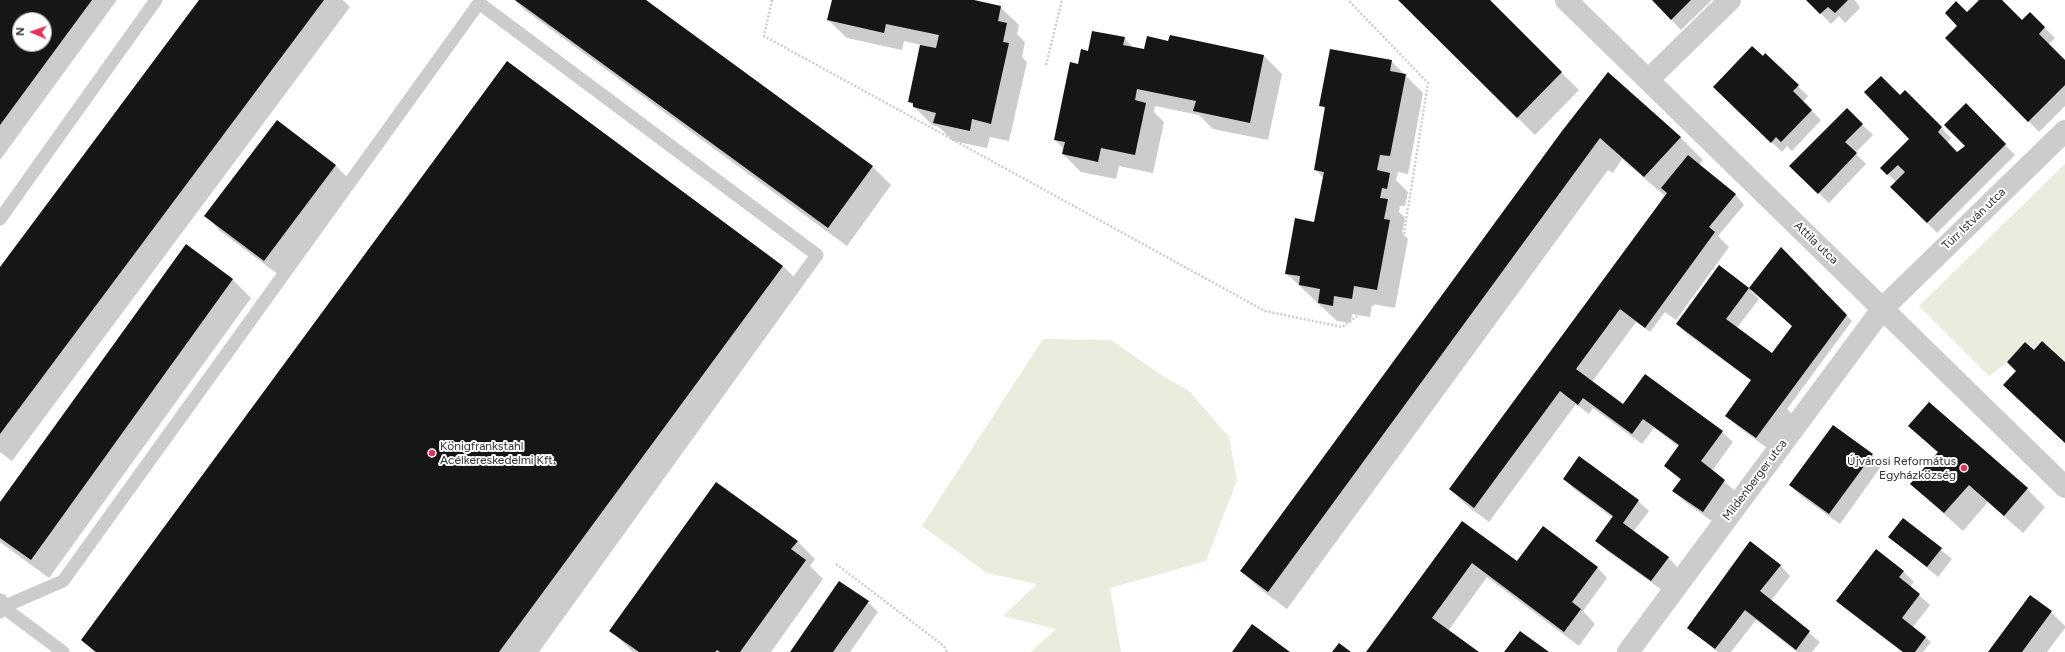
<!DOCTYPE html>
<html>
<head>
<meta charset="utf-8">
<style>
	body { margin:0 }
	#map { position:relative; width:2065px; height:652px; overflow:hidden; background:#fff; font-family:Figtree,sans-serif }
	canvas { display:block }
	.north { position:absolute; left:12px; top:12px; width:40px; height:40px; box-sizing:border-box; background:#fff; border:1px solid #acacac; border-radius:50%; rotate:272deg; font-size:11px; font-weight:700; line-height:16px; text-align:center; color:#2f2f2f }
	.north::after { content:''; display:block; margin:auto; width:14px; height:18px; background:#e7315c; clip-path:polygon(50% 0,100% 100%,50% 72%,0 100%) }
</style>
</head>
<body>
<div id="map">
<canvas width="2065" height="652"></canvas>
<div class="north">N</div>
</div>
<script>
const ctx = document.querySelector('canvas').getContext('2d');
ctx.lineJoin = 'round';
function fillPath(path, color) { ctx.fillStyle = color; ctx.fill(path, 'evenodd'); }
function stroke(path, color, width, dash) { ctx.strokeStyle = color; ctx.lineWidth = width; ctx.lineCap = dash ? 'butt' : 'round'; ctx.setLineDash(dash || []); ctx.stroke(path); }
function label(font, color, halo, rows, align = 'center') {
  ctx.font = font + ' Figtree,sans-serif'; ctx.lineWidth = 4; ctx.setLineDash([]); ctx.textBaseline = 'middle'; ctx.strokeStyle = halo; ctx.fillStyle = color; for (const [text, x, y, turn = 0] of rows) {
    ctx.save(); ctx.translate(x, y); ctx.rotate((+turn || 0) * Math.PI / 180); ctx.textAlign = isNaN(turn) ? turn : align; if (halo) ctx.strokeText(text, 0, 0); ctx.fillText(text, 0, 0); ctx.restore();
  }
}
const green = new Path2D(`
	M2065,164v198l-23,-21 -8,9 -9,-8 -18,20 -18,14 -70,-70z
	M1043,339l68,1 53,37 24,13 41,47 8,43 -31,81 -96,27 11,64h-90l25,-23 -53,-13 34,-32 -50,-11 -65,-47z`);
const shadow = new Path2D(`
	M0,0h117l-117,160zM20,20h24v24h-24z
	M200,0h143l7,7 -338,454 -12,-9v-184z
	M514,0h131l228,167 18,18 -44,61 -321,-235z
	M833,0h139l28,7 19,18 -2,9 8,8 -3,15 5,5 -18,79 -19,-4 -3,11 -34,-7 -14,-14 -7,-2 -23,-24 12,-56 -17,-4 -2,9 -55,-12 -19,-18z
	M1399,0h89l91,90 -44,45z
	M1653,0h59l-31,30z
	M1807,0h48l5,8 -15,15 -6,-7 -8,8z
	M1981,0h20l21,21 8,-8 25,25 -7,7 17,17v44l-26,26 -92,-94z
	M1124,38l10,10 11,3 24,-9 95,14 18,18 -14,66 -55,-11 -14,-14 -44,-9 -1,6 10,10 -11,51 -34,-7 -3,13 -35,-7 -18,-18 1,-5 -9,-9 24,-75 10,-13z
	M1765,55l43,41 -5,6 18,18 -29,31 -5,-5 -5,6 -57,-55z
	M1391,61l32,32 -15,81 -10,-2 -2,8 12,12 -3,14h-5l-1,6 6,6 -3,15 6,6 -13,69 -23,-4 -2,13 -18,-3 -1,9 -14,-2 -51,-48 29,-50 8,-45 -8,-9 11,-59 -5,-5z
	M508,62l275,204 18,18 -271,368h-436l-12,-12z
	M1608,74l73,64 22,22 -4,5 36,29 9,11 -26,31 11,11 -53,73 -11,-8 -15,20 -14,-10 -44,60 31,23 23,-30 76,57 11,10 -21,29 23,20 -22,31 -29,-21 -10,-10 7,-10 -16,-15 14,-19 -25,-19 -12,16 -49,-36 -4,6 -13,-10 -87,118 -24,-18 -15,-15 216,-292 -44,-38 -9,14 -5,-3 -321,439 -27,-20 -18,-18z
	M1905,91l46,47 -4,5 11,10 8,-7v-41l49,50 -78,78 -45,-46 4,-5 -14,-14 29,-29 -11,-43z
	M1847,110l26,25 -18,18 11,11 -37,39 -38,-37z
	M335,165l15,15 -71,95 -59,-44 -14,-15z
	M186,246l47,34 18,18 -202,280 -49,-36v-38z
	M1781,249l71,72 -65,88 5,5 -25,34 -30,-22 -11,-10 26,-35 -65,-47 -10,-10 42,-57 31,22zM1752,290l41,36 -21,28 -35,-26 22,-29 -8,-8z
	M1929,404l98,85 18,18 -22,26 -35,-31 -25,29 -52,-47 27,-31 -29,-27z
	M1872,455l10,10 -42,59 -39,-28 -11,-11z
	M1579,458l59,43 11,10 -16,21 35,25 10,11 -16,22 -55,-39 -10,-11 16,-22 -39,-29 -10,-10z
	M1904,519l48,40 -14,18 -48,-40z
	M1463,522l58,43 76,2 10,11 -24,33 12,13 -16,22 -92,-69 -39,54 29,21h-109z
	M797,541l18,18 -5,7 13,13 -52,73h-138l-22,-21z
	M1780,565l10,11 -19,25 49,41 -8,10h-15l-41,-32 -25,32h-13l-30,-24z
	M1903,571l11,11 -4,5 20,18 -17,22 18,15 -8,10h-20l-6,-4 -49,-37 -11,-11z
	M2030,596l21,16 14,14v2l-18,24h-58z
	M868,602l10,10 -28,40h-59z`);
const building = new Path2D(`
	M0,0h92l-92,125zM20,20h24v24h-24z
	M199,0h125l-324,434v-167z
	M515,0h131l227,166 -45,62z
	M832,0h142l27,6 -3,15 9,2 -4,19 6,1 -18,81 -19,-5 -2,12 -37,-8 3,-10 -23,-6v-4l-5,-1 12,-57 16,3 3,-13 -53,-11 -2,9 -57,-13z
	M1398,0h92l72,72 -45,46z
	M1652,0h39l-20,20z
	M1806,0h42l-13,13 -7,-6 -8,7z
	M1979,0h23l20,20 8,-8 15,15 -6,7 26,26v25l-37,37 -83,-84 12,-12 -12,-13 11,-12 11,11z
	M1092,31l33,6 -2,8 21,4 3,-13 21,5 2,-6 94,20 -14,68 -57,-12 3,-10 -59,-12 -2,11 11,3 -11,52 -34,-7 -3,14 -36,-8 3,-12 -11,-2 16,-78 8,2 3,-15 7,2z
	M1752,46l11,10 2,-3 34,32 -6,6 19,19 -31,32 -5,-5 -5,6 -58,-56z
	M1330,49l62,11 -2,11 16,3 -16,82 -10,-1 -3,15 13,3 -3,16 -5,-1 -2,10 8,1 -4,20 6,1 -13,70 -23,-4 -2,13 -18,-3 -1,10 -15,-3 2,-14 -21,-4 1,-9 -15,-2 10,-56 19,4 10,-50 -10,-2 11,-63 -6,-1z
	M507,61l276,205 -284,386h-403l-15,-12z
	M1608,72l73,65 -37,40 -44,-39 -332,454 -28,-21 322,-440z
	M1881,76l19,19 5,-5 37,37 -4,5 19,20 8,-6 -21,-21 22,-22 40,41 -79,79 -37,-36 15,-15 -7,-7 -11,10 -7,-7 29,-29 -45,-47z
	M1847,108l16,16 -18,18 12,11 -39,41 -29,-28z
	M277,120l59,45 -72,96 -60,-45z
	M1688,155l48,39 -27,33 6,5 -70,96 -25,-19 -44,60 47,35 22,-30 78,57 -22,30 24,19 -22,32 -31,-21 9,-12 -17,-13 15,-21 -36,-26 -11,15 -49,-36 -5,7 -18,-14 -86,117 -25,-19 218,-296 -6,-5z
	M186,244l47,35 -202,281 -31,-22v-36z
	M1781,247l66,68 -91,123 -31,-22 26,-36 -75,-56 43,-59 30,23 -23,31 46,34 20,-27 -43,-38z
	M2042,341l23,21v81l-62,-58 13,-14 -9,-9 18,-20 9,8z
	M1929,402l99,86 -24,28 -35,-31 -25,28 -34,-29 28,-32 -30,-26z
	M1833,425l40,29 -44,60 -40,-29z
	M1579,456l60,44 -16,23 46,34 -18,24 -56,-40 18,-25 -50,-37z
	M716,482l82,59 -7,8 15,11 -66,92h-20l-3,-2 -2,2h-76l-30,-21z
	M1903,518l39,30 -15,19 -39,-30z
	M1462,521l55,40 26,-35 55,41 -26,35 9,7 -17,23 -92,-69 -40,55 47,34h-113z
	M1750,541l31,24 -21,26 50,40 -14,19 -51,-40 -30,39 -28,-21z
	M1876,549l28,22 -5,6 21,17 -18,24 24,19 -11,15h-12l-67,-51z
	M839,581l30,20 -36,51h-43z
	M2030,595l22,16 -30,41h-34z
	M1252,624l38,28h-58z
	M1520,631l29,21h-45z
	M1339,643l12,9h-19z`);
const path = new Path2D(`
	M772,0l-8,36 501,275 77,16 53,-38 33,-206 -80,-83
	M1046,65l16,-65
	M836,564l108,82 3,6`);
const lane = new Path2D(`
	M0,219l156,-219
	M1,600l2,7 60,45
	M0,612l3,-5 60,-26 416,-578 338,252 -286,397`);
const street = new Path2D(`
	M1566,0l499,487
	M1648,80l82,-80
	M1628,652l255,-344 182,-177`);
const markers = [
	[432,453,4,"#e7315c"],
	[1964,468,4,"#e7315c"]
];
const streetNames = [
	["Türr István utca",1974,219,-44],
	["Attila utca",1816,243,44],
	["Mildenberger utca",1755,480,-53]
];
const poiNames = [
	["Königfrankstahl",440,446],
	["Acélkereskedelmi Kft.",440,460],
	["Újvárosi Református",1956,461,"right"],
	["Egyházközség",1956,475,"right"]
];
fillPath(green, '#e8eddd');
fillPath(shadow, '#0003');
fillPath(building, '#161616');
stroke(path, '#ccc', 2.5, [2, 2]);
stroke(lane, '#ccc', 13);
stroke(street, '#ccc', 22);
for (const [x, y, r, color] of markers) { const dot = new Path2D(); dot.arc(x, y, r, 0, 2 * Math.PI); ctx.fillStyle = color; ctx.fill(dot); stroke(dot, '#fff', 1.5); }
label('12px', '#2f2f2f', '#fff', streetNames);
label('12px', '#2f2f2f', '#fff', poiNames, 'left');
</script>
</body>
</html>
